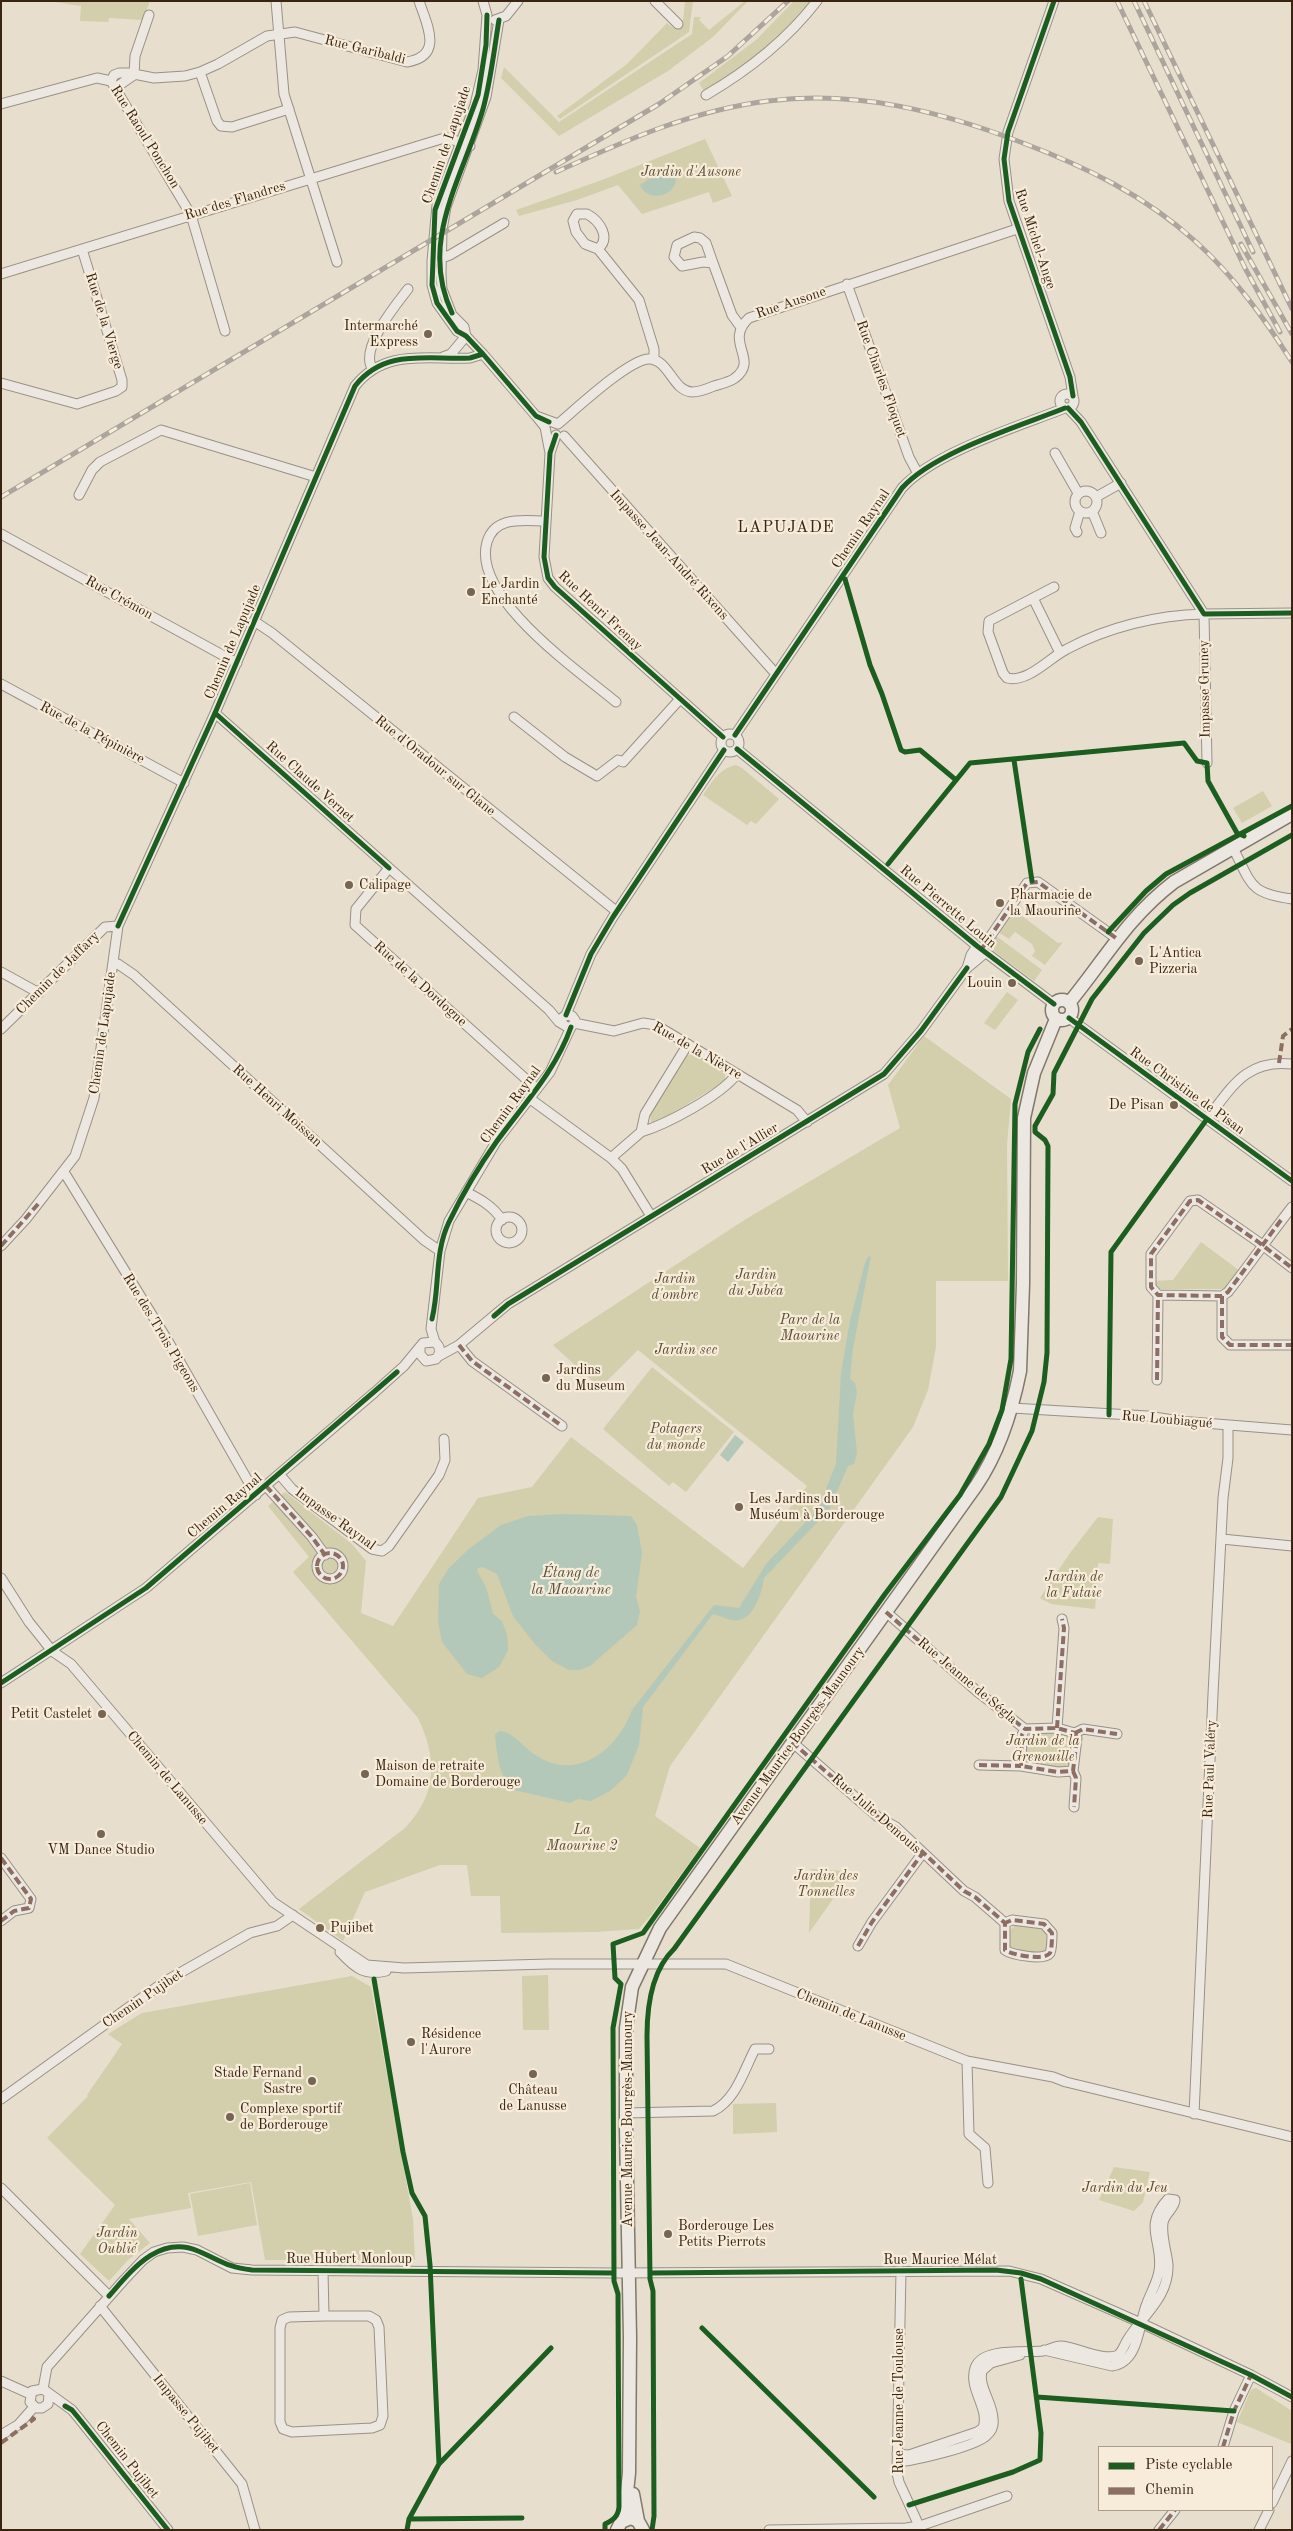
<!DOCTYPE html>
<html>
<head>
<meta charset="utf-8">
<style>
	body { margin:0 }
	#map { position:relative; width:1293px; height:2531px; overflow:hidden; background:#e8dece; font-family:"Old Standard TT",serif }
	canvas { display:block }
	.frame { position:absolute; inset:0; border:2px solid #382411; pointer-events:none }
	.legend { position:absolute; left:1098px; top:2446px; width:175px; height:65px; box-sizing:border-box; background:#f7ecd9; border:1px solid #ab9c89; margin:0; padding:6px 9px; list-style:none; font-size:15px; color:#382411 }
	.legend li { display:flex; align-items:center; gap:10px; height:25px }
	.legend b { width:25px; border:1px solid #ab9c89 }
</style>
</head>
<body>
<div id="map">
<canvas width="1293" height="2531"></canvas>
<div class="frame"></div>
<ul class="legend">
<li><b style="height:6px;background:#1b5e20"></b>Piste cyclable</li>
<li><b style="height:6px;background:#8d6e63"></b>Chemin</li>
</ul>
</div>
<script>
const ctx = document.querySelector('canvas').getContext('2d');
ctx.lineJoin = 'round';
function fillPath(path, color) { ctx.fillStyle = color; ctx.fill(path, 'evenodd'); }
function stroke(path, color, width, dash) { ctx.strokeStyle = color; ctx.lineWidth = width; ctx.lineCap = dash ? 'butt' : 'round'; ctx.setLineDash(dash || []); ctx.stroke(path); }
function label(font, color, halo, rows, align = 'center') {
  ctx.font = font + ' "Old Standard TT",serif'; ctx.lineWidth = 4.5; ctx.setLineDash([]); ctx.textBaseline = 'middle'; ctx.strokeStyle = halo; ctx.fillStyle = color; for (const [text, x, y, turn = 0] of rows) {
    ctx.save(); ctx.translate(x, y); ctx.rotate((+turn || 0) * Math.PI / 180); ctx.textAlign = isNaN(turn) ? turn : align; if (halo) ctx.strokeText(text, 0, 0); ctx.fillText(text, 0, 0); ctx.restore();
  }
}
const green = new Path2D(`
	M48,1h102l-7,19 -34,-2 -1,4 -28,-1 1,-15z
	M685,1h8l-4,31 -129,87 -3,-3 70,-52 40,-41 8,6 8,-8z
	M745,1h3l-35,36 -45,34 -109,65 -58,-58 3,-11 55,55 133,-88 2,-17h7l-2,3 10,10z
	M794,1h17c-32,36 -65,67 -107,90l-5,-8 57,-43z
	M705,139l27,57 -19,7 -4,-11 -67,22 -24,-29 -41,15 -58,16 -3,-6 86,-30z
	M736,765l6,3 37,31 -23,25 -5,-3 -4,4 -44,-30c8,-12 17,-27 33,-30z
	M1263,791l9,15 -30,17 -9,-15z
	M1014,910l44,33 5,-1 -18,23 -13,-9 3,-5 -3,-7 -17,-12 -6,7 -11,-7z
	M995,935l47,35 -8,11 -47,-35z
	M1007,992l11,8 -23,30 -11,-7z
	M924,1036l87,63 -4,45 1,137h-72v66l-8,43 -15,37 -243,339 -15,50 45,32 -48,66 -13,15 -43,3 -95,1 -1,-37h-29l-4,-31h-27l-75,27 -22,49 -44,-32 106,-81c32,-34 33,-68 13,-110l-125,-146 16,-15 -41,-51 17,-14 67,52 14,17 -5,52 32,13 85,-128 54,-11 39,-50 172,131 64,-82 -169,-136 -38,38 -47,-43 193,-126 154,-91 -12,-43z
	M693,1053l30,17 2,4v7l-67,41h-7l-1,-7 35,-58z
	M1201,1242l39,29 -15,18h-69l-2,-8 19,-1z
	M652,1367l82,65 -48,60 -13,-10 -4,4 -66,-57z
	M1098,1517l15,2 -3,45 -12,-1 -3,46 -44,-5 -11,-6 30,-45z
	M1032,1731l35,2 4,2 2,22 -4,12 -40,-3 -4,-5 1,-23z
	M811,1869l34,2v11l-36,51z
	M1015,1925l27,3 4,3 1,19 -4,3 -28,-2 -6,-4 -1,-15z
	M548,1975l1,55h-26l-1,-54z
	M352,1976l19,11 42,232 2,41h-150l-14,-78 -63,11 3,15 -62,11 21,24 -22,17 -19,21 -29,-27 35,-49 -68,-67 41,-42 -1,-1 35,-51 -14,-10 34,-21z
	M776,2103l1,29 -44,2v-30z
	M1114,2167l36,5 -7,30 -9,9 -35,-11z
	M250,2183l7,42 -59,11 -8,-42z
	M1256,2388l36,23 -1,33 -54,-22 14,-32z`);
const water = new Path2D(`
	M671,175l5,1c2,20 -28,28 -36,9l12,-8z
	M871,1256l-18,92 -3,31 5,4 2,9 -4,22 4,39 -3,11 -6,2 -19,44 -65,68c-2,13 -9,39 -25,42 -8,2 -18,-4 -26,-6l-70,93 -4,38 -12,30 -17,16 -19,10 -13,-2 -8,4 -60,-14c-11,-17 -13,-33 -15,-54l4,-4c16,1 25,18 38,25 41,26 81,-7 95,-46l82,-105 25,3 27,-44 52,-55 18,-45 5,-91 9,-52 15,-58 3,-6z
	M735,1435l9,7 -16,20 -8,-7z
	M562,1514l69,2 6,9 5,28 -6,44 4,14 -3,14 -47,41 -11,4h-10l-17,-9 -18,-18 -21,-27 -16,-42 -14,-7 -5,1 -1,3 9,16 7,27 9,7 5,14 1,15 -5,10 -4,7 -17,11 -15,-4 -25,-32 -4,-20 1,-38 10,-16 20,-19 32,-24 27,-9z`);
const street = new Path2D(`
	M276,1l8,93 53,168
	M483,1l4,14 -4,55 -8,35 -38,100 -5,56v24l5,18 20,28 9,5 17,18 53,62 22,8
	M655,1l23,23
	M1054,1l-46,131 -4,27 5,42 61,176 3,19
	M495,20l11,-4 12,-15
	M200,72l17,49 4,5 11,1 57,-18
	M134,75l1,-19 14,-41
	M111,81l3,-6 5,-2h10l25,5 31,-2 15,-4 18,-8 49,-28 28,-4 112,30c37,-6 20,-37 12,-61
	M115,88l19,-13
	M706,95c43,-25 80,-54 111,-94
	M1,104l96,-26 14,3 80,134 34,116
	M598,249c13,-11 2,-28 -11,-35h-10l-4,7 3,11 9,12 13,5 41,51 15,49v11
	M436,260l14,-5 54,-32
	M713,263l-7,-20 -6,-5 -6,-1 -17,8 -3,12 8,9 21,-4 10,1 19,52 8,11
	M1,274l440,-135 7,-1 22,8
	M847,284l62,173 8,15
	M466,336l-2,-9 -12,-12 -10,-26 -1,-15 1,-44 4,-23 40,-110 13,-77
	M443,357l8,-3 15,-18
	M372,368c-12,-20 23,-62 36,-79
	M1,383l76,21 39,-13 6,-4v-7l-40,-131
	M1060 401a7 7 0 1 1 14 0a7 7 0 1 1-14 0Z
	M1068,408l13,14 123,192 88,-1
	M537,417l8,10 5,26
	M558,424c18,-15 69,-63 90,-65 21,-1 24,32 44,33 7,0 15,-3 22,-6 7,-2 16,-4 21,-8 25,-19 -12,-36 14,-60l268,-89
	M556,435l-6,18 -6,104 4,21 7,9 168,150
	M564,436l212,238
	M1055,453l23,40
	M1075 502a11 11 0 1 1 22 0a11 11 0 1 1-22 0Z
	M79,495l13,-25 8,-8 61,-32 155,47
	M1096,497l25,-14
	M1092,511l9,22
	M546,521c-22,0 -51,-6 -59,21 -16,55 92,129 129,160
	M1077,532l-2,-4 5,-17
	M1,534l236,129
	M1054,587l-65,34 -1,11 15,41 4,5c21,5 42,-20 60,-29 41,-22 90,-34 137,-35l3,149
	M1033,598l27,55
	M254,621l18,12 344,278
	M1,684l183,99
	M215,713l334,297 10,12 10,6 5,-4 1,-4 -3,-4 -6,-1 -4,3v5
	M514,717l51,40 32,19 21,-16 5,2 57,-63
	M721 743a9 9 0 1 1 18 0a9 9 0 1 1-18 0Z
	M735,735l167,-247c32,-36 118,-62 163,-80
	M737,749l240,197 77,58
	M1233,848c19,36 15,45 59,51
	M389,868l-33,41 -1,16 182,164
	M981,950l46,-67 11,-1 78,56
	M114,963l4,1 16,11 290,265 16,11
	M967,968l4,-13 6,-9
	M1,972l38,21
	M566,1015l25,-61 22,-37 111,-167
	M1069,1018l223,163
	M574,1023l40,8 29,-8 13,2 141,85 10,12
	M1,1029l104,-102 13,-1
	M529,1098l82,60 11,11 29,47
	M1207,1119c25,-32 39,-60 85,-55
	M641,1132c26,-8 79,-36 96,-58
	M611,1158l30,-26 4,-18 43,-70
	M64,1172l104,169 88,154
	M466,1192c14,7 27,14 36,28
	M1292,1207c-22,28 -42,57 -64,85l-6,4 -64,-1 -7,-8v-33l39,-53 8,-1 59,41 35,27
	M496 1230a13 13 0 1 1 26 0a13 13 0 1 1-26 0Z
	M1,1246l25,-27 49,-63 19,-58 24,-172 97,-213 140,-327c30,-38 72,-26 115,-28l13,-4
	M1222,1296v41l8,8h62
	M435,1342l-4,-13 9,-78 9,-30 47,-79 54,-70 21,-45
	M459,1345l13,16 90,65
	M439,1356l20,-11 49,-41 376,-230 37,-43 46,-63 18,-15
	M1157,1380l1,-85
	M1012,1408l136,8 31,5 113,9
	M280,1475l12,14 80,60 10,2 7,-5 50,-71 6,-15 -1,-21
	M266,1486l46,51 13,18
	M1222,1539l70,7
	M317 1566a13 13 0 1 1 26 0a13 13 0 1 1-26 0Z
	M1,1578l28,44 16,20 7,9 19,13 202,238 94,63 37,3 145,-4h177l241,97 86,16 13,5 226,55
	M886,1612l93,81 46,36 32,-1 18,5 2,5 -4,33 -15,1 -37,-6 1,-31 3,-6
	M1,1683l145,-95 229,-196 29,-26 19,-23 12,-1c6,5 6,11 1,17l-10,2 -6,-7v-6
	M1057,1728l7,-100 -2,-9
	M1075,1733l8,-4 34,5
	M792,1742l86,75 18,10 68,64 11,6 30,26v27c7,5 40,11 45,3 2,-5 2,-14 2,-20l-8,-9 -32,-4 -7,3
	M979,1765l42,1
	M1073,1771l3,7 -2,29
	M1,1858l30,41 -2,9 -15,3 -13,10
	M858,1946l14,-24 50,-68
	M340,1952c15,16 24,24 46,19
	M967,2061l2,73 16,14 3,35
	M1,2099l163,-117 86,-49 27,-7 16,-11
	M626,2113l87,-2c23,-11 31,-41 42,-62h14
	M1194,2114l19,-420 10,-196 5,-40v-33
	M1,2188l108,108
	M323,2271l1,45h45l7,4 3,7 4,89 -3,9 -8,3 -80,4 -9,-3 -3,-7v-94l2,-8 7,-3 35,-1
	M901,2271l-4,202 2,9 22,48
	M100,2306l142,178 13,46
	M1,2381l29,13
	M43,2389l4,-22 77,-87 19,-20 11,-8 13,-4 16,-1 14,3 35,18 20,2 362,3 395,-2 32,8 100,44 110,52 41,22
	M49,2395l-1,9 -6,4h-6l-6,-6 2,-11 11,-2 29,21 9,11 87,109
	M1,2435l17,-10 16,-18
	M1223,2447l11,-36 17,-36
	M897,2454l12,1 68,-23 6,-4c7,-20 -15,-39 -8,-60 7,-21 51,-15 68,-17 6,-1 13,-6 19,-5 14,1 43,16 56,9 5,-4 6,-10 10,-16 15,-24 41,-42 40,-74 -1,-13 -7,-28 -5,-42 1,-9 12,-15 12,-23l-7,-1c-26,28 -4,43 -9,72 -2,12 -8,21 -12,32 -9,21 -7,59 -35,63l-68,-16
	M897,2462c17,-1 76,-15 89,-26 5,-4 8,-10 7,-17 0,-16 -15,-32 -11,-48l9,-8 29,-8
	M1272,2503l20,-42
	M769,2530l137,-2 14,-2 87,-30
	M1159,2530l16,-20
	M1259,2530l10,-20`);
const secondary = new Path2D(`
	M1052 1010a10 10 0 1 1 20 0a10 10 0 1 1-20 0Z
	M1069,1003c37,-45 57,-84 105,-121l118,-68
	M633,2494l5,27
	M624,2520l5,-47 1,-136 -4,-208v-101l6,-41 28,-59 316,-442c23,-34 36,-75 44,-115l3,-87 1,-166 10,-45 22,-54
	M617,2530l4,-8 10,-4 7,3 5,9`);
const rail = new Path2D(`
	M1117,1l128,267 35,64
	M1134,1l119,251
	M1144,1l148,308
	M556,172c68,-31 137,-62 212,-71 89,-11 172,10 255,42 63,24 121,52 172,98 39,35 69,77 97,121
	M1241,244l51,90
	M1,497l658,-393 69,-48 60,-55`);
const quiet = new Path2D(`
	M981,950l46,-67 11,-1 78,56
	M1279,1063l4,-27 9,-7
	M1281,1220l-53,72 -6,4 -64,-1 -7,-8v-33l39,-53 8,-1 59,41 35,27
	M1,1246l38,-43
	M1222,1296v41l8,8h62
	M459,1345l13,16 90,65
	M1157,1380l1,-85
	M266,1486l46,51 13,18
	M317 1566a13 13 0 1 1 26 0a13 13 0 1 1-26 0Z
	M886,1612l93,81 46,36 32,-1 18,5 2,5 -4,33 -15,1 -37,-6 1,-31 3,-6
	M1057,1728l7,-100 -2,-9
	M1075,1733l8,-4 34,5
	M792,1742l86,75 18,10 68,64 11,6 30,26v27c7,5 40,11 45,3 2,-5 2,-14 2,-20l-8,-9 -32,-4 -7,3
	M979,1765l42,1
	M1073,1771l3,7 -2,29
	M1,1858l30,41 -2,9 -15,3 -13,10
	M858,1946l14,-24 50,-68
	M1,2443l33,-24 -6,-4
	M1223,2447l11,-36 17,-36
	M1159,2530l16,-20`);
const cycleway = new Path2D(`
	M1054,1l-46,131 -4,27 5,42 61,176 3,19
	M487,15l-1,30 -8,50 -43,115 -3,75 5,18 20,28 9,5 17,18 53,62 13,6
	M452,313c-34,-72 11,-135 31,-204 8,-29 11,-59 16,-89
	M1068,408l13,14 123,192 88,-1
	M556,435l-6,18 -6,104 4,21 7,9 168,150
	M845,579l25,86 12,29 19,56 4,2 15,-2 36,30
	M215,713l174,155
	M735,735l167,-247c32,-36 118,-62 163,-80
	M737,749l240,197 77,58
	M1014,760l18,121
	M888,864l82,-101 214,-20 13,18 10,2 1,18 29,52 7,3
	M118,926l97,-213 140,-327c30,-38 72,-26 115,-28l13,-4
	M1108,932l38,-41 20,-17 126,-68
	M566,1015l25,-61 22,-37 111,-167
	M1069,1018l223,163
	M494,1316l14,-12 376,-230 37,-43 46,-63
	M432,1319c8,-32 2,-66 17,-97 13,-27 30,-56 48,-81 27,-37 59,-71 74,-114
	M1109,1415l2,-163 96,-133
	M1,1683l145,-95 251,-216
	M374,1979l29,173 9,41 13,23 5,49 9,199 -30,55 -2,11
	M650,2273l346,-3 25,3 20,6 210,96 41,22
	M109,2296c22,-25 50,-62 89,-45 22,9 28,16 54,19l362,3
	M702,2328l172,169
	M1037,2397l197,14
	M65,2406l7,4 9,11 87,109
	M439,2464l112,-116
	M909,2505l104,-33 27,-12 1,-27 -20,-154
	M409,2519l113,-1
	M605,2530v-6c8,-4 13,-7 14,-17l-1,-213 -4,-13 -1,-253 8,-44 -6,-6 -2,-34 30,-11 242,-339 75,-99 29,-51 13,-34 9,-51 4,-255 13,-52 12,-23
	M652,2530l2,-14 -1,-225 -3,-12 -3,-243c0,-30 5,-66 27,-87l327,-452 31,-66 12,-49 3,-29 1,-207 -3,-6 -10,-8v-6l18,-32 1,-21 38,-74 52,-66 29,-28 17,-12 102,-58`);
const markers = [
	[428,334,5,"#766553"],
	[471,592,5,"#766553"],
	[349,885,5,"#766553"],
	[1000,903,5,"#766553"],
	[1139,961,5,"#766553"],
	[1012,983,5,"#766553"],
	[1174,1105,5,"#766553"],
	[546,1378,5,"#766553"],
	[739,1507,5,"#766553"],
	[102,1714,5,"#766553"],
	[365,1774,5,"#766553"],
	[101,1834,5,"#766553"],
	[320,1928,5,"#766553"],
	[411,2042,5,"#766553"],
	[533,2074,5,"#766553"],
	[312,2081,5,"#766553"],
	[230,2117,5,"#766553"],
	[668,2234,5,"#766553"]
];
const streetNames = [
	["Rue Garibaldi",365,50,14],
	["Rue Raoul Ponchon",145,137,58],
	["Chemin de Lapujade",447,145,-71],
	["Rue des Flandres",235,201,-17],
	["Rue Michel-Ange",1035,239,72],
	["Rue Ausone",791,303,-19],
	["Rue de la Vierge",104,321,73],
	["Rue Charles Floquet",881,379,70],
	["Chemin Raynal",861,529,-56],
	["Impasse Jean-André Rixens",669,555,48],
	["Rue Crémon",119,598,29],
	["Rue Henri Frenay",600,611,43],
	["Chemin de Lapujade",233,642,-67],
	["Impasse Gruney",1205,689,-91],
	["Rue de la Pépinière",92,733,28],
	["Rue d'Oradour sur Glane",435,766,39],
	["Rue Claude Vernet",310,782,42],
	["Rue Pierrette Louin",948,907,40],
	["Chemin de Jaffary",58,973,-45],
	["Rue de la Dordogne",420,984,42],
	["Chemin de Lapujade",103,1033,-82],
	["Rue de la Nièvre",697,1051,30],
	["Rue Christine de Pisan",1187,1091,36],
	["Chemin Raynal",511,1105,-54],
	["Rue Henri Moissan",277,1106,42],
	["Rue de l'Allier",740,1149,-31],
	["Rue des Trois Pigeons",161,1333,59],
	["Rue Loubiagué",1167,1420,5],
	["Chemin Raynal",225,1506,-40],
	["Impasse Raynal",335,1519,36],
	["Rue Jeanne de Ségla",967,1681,40],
	["Avenue Maurice Bourgès-Maunoury",798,1736,-54],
	["Rue Paul Valéry",1210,1769,-88],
	["Chemin de Lanusse",167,1778,50],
	["Rue Julie Demouis",876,1814,41],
	["Chemin Pujibet",143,1999,-34],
	["Chemin de Lanusse",851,2015,22],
	["Avenue Maurice Bourgès-Maunoury",628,2119,-90],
	["Rue Hubert Monloup",349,2259],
	["Rue Maurice Mélat",940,2260],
	["Rue Jeanne de Toulouse",899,2401,-90],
	["Impasse Pujibet",186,2414,51],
	["Chemin Pujibet",127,2460,52]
];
const parkNames = [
	["Jardin d'Ausone",691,172],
	["Jardin",756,1275],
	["du Jubéa",756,1291],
	["Jardin",675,1279],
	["d'ombre",675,1295],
	["Parc de la",810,1320],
	["Maourine",810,1336],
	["Jardin sec",686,1350],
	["Potagers",676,1429],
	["du monde",676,1445],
	["Jardin de",1074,1577],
	["la Futaie",1074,1593],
	["Jardin de la",1043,1741],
	["Grenouille",1043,1757],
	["La",582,1830],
	["Maourine 2",582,1846],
	["Jardin des",826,1876],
	["Tonnelles",826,1892],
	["Jardin du Jeu",1125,2188],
	["Jardin",117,2233],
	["Oublié",117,2249]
];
const poiNames = [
	["Intermarché",418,326,"right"],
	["Express",418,342,"right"],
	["Le Jardin",481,584],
	["Enchanté",481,600],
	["Calipage",359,885],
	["Pharmacie de",1010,895],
	["la Maourine",1010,911],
	["L'Antica",1149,953],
	["Pizzeria",1149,969],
	["Louin",1002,983,"right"],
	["De Pisan",1164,1105,"right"],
	["Jardins",556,1370],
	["du Museum",556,1386],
	["Les Jardins du",749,1499],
	["Muséum à Borderouge",749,1515],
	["Petit Castelet",92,1714,"right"],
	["Maison de retraite",375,1766],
	["Domaine de Borderouge",375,1782],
	["VM Dance Studio",101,1850,"center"],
	["Pujibet",330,1928],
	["Résidence",421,2034],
	["l'Aurore",421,2050],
	["Stade Fernand",302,2073,"right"],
	["Sastre",302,2089,"right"],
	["Château",533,2090,"center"],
	["de Lanusse",533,2106,"center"],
	["Complexe sportif",240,2109],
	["de Borderouge",240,2125],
	["Borderouge Les",678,2226],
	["Petits Pierrots",678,2242]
];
const waterNames = [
	["Étang de",571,1573],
	["la Maourine",571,1590]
];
const quarterNames = [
	["LAPUJADE",786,528]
];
fillPath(green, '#d3ceab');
fillPath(water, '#b3c8b9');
stroke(street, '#999186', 11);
stroke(secondary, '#80786d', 15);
stroke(street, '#ece7e0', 9);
stroke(secondary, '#ece7e0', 12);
stroke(rail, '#aba59d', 5);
stroke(rail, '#f7ecd9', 3, [9]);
stroke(quiet, '#8d6e63', 4, [8, 4]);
stroke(cycleway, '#1b5e20', 5);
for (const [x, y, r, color] of markers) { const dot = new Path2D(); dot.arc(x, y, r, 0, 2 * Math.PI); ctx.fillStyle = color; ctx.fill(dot); stroke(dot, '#f7ecd9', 2); }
label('14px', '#382411', '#f7ecd9', streetNames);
label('italic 14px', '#5a4b30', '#f7ecd9', parkNames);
label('14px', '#382411', '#f7ecd9', poiNames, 'left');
label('italic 15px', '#565241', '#f7ecd9', waterNames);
ctx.letterSpacing = '1px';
label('16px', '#382411', '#f7ecd9', quarterNames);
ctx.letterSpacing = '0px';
</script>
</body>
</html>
